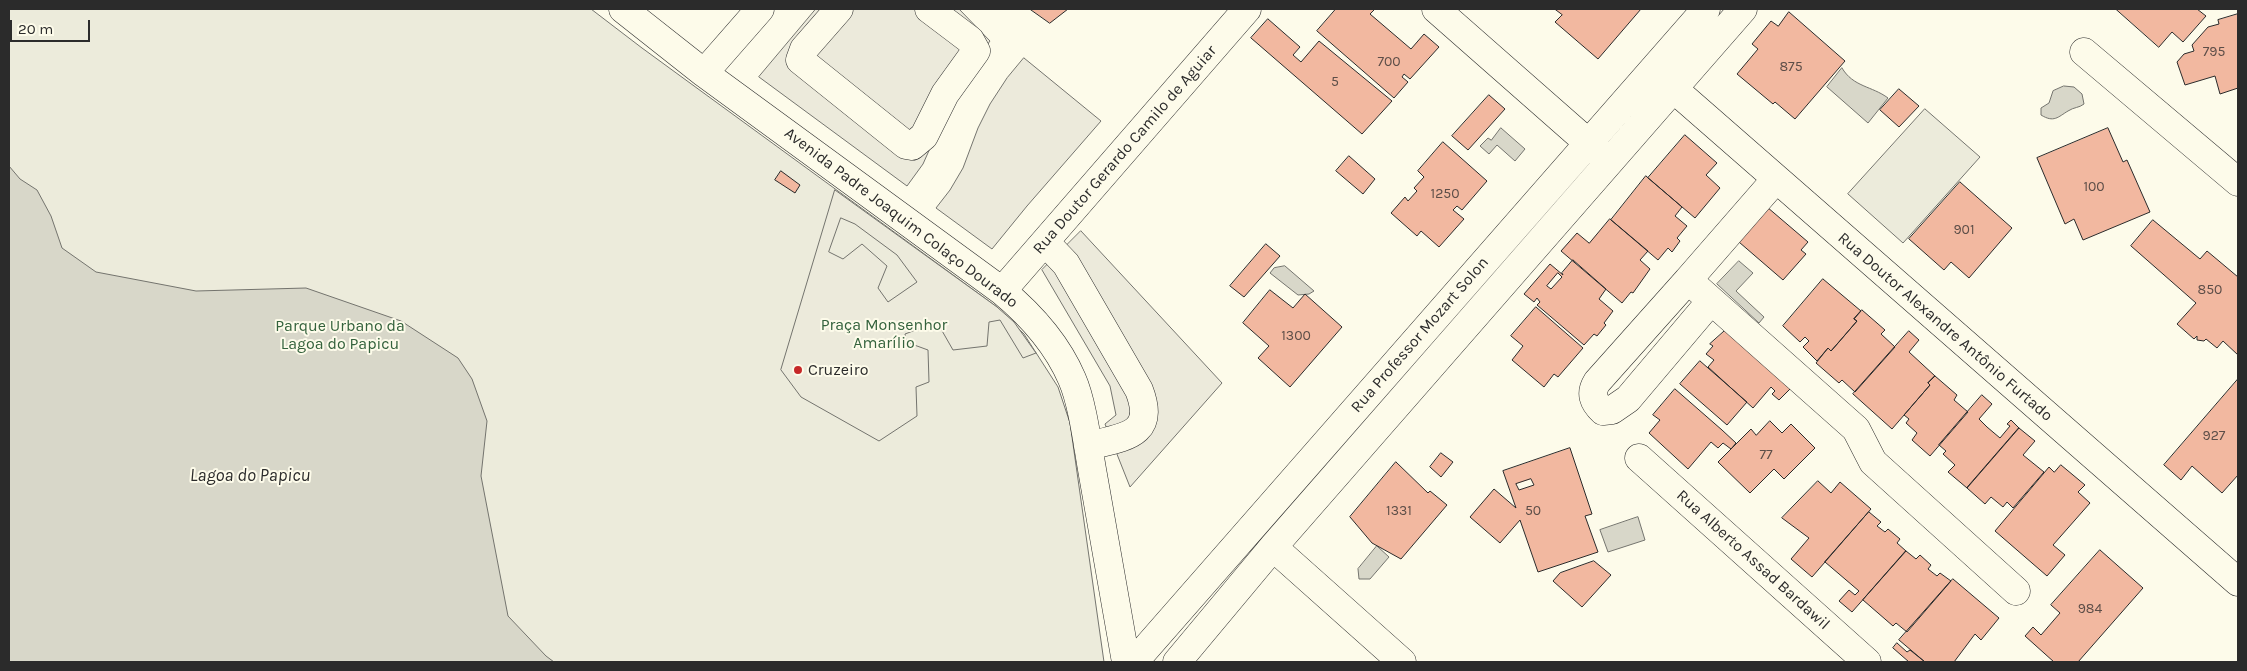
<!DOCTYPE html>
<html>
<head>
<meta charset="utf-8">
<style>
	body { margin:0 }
	#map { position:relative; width:2247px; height:671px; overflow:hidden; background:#fdfbea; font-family:Karla,sans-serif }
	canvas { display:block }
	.frame { position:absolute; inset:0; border:10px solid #2b2b2b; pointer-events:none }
	.scale { position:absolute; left:10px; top:20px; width:80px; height:22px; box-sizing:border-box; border:2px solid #2b2b2b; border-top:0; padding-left:6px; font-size:15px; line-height:18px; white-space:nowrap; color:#2b2b2b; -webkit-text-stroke:4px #fdfbea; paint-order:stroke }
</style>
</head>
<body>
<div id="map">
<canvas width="2247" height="671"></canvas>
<div class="frame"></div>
<div class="scale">20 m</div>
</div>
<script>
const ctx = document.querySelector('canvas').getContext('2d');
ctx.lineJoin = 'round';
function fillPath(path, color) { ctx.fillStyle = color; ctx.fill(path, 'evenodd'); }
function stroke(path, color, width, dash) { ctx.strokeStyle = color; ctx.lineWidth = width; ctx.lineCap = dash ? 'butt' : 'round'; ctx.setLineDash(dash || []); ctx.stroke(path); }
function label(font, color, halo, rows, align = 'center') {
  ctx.font = font + ' Karla,sans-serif'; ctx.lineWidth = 4; ctx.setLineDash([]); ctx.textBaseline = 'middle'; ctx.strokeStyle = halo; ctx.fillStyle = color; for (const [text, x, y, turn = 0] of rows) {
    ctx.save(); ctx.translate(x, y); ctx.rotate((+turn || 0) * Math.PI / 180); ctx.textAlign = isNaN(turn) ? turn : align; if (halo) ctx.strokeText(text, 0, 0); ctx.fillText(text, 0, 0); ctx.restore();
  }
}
const green = new Path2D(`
	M9,9h582l51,39 355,259 27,27 34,53 12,36 34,239h-1095z
	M1925,109l55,48 -77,86 -55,-49z`);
const parking = new Path2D(`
	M816,9h143l31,32 -29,38 -38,85 -16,22 -148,-109z
	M1024,58l77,63 -74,85 -35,43 -56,-41 14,-18 13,-22 15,-40 12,-24 17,-26z
	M835,190l162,117 17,15 22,31 -13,5 -23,-38 -11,2 -2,24 -34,4 -16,-28 -32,12 1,8 22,8 1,32 -13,5 1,29 -38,25 -78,-44 -20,-27zM841,218l14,6 42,31 20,27 -29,20 -10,-14 9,-22 -25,-22 -19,15 -14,-7z
	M1081,231l141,152 -92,104 -25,-63 11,-9 -6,-29 -68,-116z`);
const water = new Path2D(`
	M1842,68c11,19 30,18 46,30l-20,25 -41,-36z
	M2064,86l10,1 8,7 2,10c-5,4 -10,3 -16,7 -10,6 -14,12 -27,4v-7l8,-5 4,-12z
	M1501,128l24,21 -10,12 -18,-16 -8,9 -9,-8 8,-8 3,2z
	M9,166l11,13 17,11 14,26 11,32 34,24 100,19 110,-3 95,33 57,37 14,21 15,42 -6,55 27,140 38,40 8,6h-545z
	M1739,261l14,12 -17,18 28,26 -5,6 -42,-39z
	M1285,266l29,25 -5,3 -11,1 -28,-22 4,-5z
	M1638,517l7,23 -37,12 -8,-22z
	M1377,546l12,11 -19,22h-11l-1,-10z`);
const building = new Path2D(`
	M1030,9h38l-18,14z
	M1336,9h39l-5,5 41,35 13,-15 15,13 -29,32 -6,-5 -2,3 6,5 -14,16 -77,-67z
	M1555,9h86l-43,50 -43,-37 7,-7z
	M2116,9h81l9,7 -23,26 -11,-10 -13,15z
	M1789,12l56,49 -50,58 -20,-17 -2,2 -36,-30 21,-25 -6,-5 19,-23 7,5z
	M2238,14v74l-18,6 -5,-18 -30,9 -8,-23 7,-8 10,-3 -2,-6 16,-18 11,-3 -1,-4z
	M1268,19l32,28 -7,8 8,7 18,-21 73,60 -30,33 -111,-96z
	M1899,89l20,17 -20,21 -19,-17z
	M1489,95l16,14 -37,41 -16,-14z
	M2108,128l15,34 4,-2 23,52 -67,28 -9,-21 -9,5 -28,-66z
	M1685,135l32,28 -11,12 14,13 -25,30 -47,-40z
	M1443,142l44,39 -25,29 -5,-4 -4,4 11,9 -25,28 -18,-16 -4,5 -26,-23 14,-16 3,4 9,-10 -3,-3 10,-11 -6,-6z
	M1349,156l26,23 -12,15 -27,-23z
	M781,171l19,14 -5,8 -20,-13z
	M1646,176l36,31 -7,9 12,10 -10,12 3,3 -8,11 -4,-4 -10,12 -47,-40z
	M1960,182l52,46 -43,50 -18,-16 -7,8 -35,-31z
	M1767,207l41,35 -7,8 5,4 -23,26 -51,-44z
	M1610,219l38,32 -8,9 10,9 -17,24 -2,-1 -9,11 -61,-52 16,-18 12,10z
	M2153,220l47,39 7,-8 31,26v78l-15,-14 -6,7 -11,-9 -2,2 -7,-1v-4l-3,3 -17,-15 19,-21 -65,-57z
	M1266,244l14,12 -36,41 -14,-11z
	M1573,260l33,29 -7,10 14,12 -9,12 2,2 -9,11 -3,-2 -10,11 -47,-40 3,-3 -3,-4 -3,4 -10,-8 26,-30 13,11 -1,-2zM1558,273l4,4 -11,12 -4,-3z
	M1823,279l38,32 -7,8 3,2 -18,21 -8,9 -3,-3 -11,13 -14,-14 6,-6 -4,-4 -5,5 -17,-16z
	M1270,290l23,18 12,-14 37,33 -52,60 -32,-29 11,-12 -26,-23z
	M1536,307l47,41 -25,29 -4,-3 -10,13 -32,-27 11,-14 -12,-10z
	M1862,310l23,20 -4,4 14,13 -40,45 -13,-12 -3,3 -23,-20 12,-15 3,3 26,-30 -3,-2z
	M1728,328l63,60 -12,12 -7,-6 3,-3 -4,-4 -18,21 -45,-41 6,-7 -8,-6 7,-8 -3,-2z
	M1909,331l10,9 -10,12 26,24 -7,7 2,2 -38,44 -39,-35z
	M1700,361l47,41 -20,23 -47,-41z
	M1935,376l22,19 -3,5 14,12 -38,44 -18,-16 5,-7 -11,-10 3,-4 -5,-4 26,-30 -2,-2z
	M2238,379v96l-16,18 -30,-27 -11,14 -17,-15z
	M1675,389l47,41 14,13 -5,6 -8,-6 -5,5 -7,-6 -23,27 -39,-36 11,-13 -7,-5z
	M1982,395l10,9 -13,15 8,8 13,11 10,-12 -3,-2 4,-4 8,8 -52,60 -19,-16 7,-7 -12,-11 3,-3 -7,-6z
	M1770,421l12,12 9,-9 24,24 -31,31 -10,-10 -24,24 -32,-31 33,-33 5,6z
	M2019,428l16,13 -12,14 21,17 -31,36 -6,-6 -4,5 -12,-10 -6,7 -18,-16z
	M1570,448l22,66 -7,2 13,36 -60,20 -18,-52 -20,23 -30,-26 24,-28 22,19 -13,-37zM1531,479l3,6 -15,5 -3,-6z
	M1441,453l12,9 -12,15 -11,-10z
	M1396,462l32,31 2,-2 17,14 -46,54 -29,-16 -22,-26z
	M2061,465l24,20 -7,7 12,11 -37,42 12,10 -18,21 -52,-45 54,-64 5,5z
	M1818,481l13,12 9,-11 31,27 -59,68 -21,-18 18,-21 -27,-20z
	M1869,512l12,10 -4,4 8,6 3,-3 12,10 -3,4 9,8 -54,61 -13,-11 10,-11 6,5 4,-4 -34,-29z
	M2100,550l43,38 -65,74h-24l-29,-26 8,-9 8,8 19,-22 -9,-8z
	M1906,551l10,8 4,-4 11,10 -3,4 9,7 3,-3 11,8 -44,51 -11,-9 -3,3 -30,-26z
	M1594,561l17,14 -29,32 -29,-26 7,-8z
	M1953,579l46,39 -18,22 -6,-6 -21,28h-29l-26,-22z
	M1897,643l10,9 3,-2 15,12h-16l-16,-14z`);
const minor = new Path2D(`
	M623,9l81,64 298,218c29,24 55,53 70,88 11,25 16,69 21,96 11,63 22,125 33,187
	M839,9l-35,40 -4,11 106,85 6,1 12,-10 21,-42 31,-43 -6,-11 -41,-31
	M1436,9l166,146
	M2084,52l154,130
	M704,73l56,-64
	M1660,77l578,505
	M1776,179l-88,101 168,149 17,33 143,129
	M1045,242l21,22 73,126c18,46 -16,47 -51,56
	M1688,280l-91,102c-7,11 -4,20 6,29l9,-1 16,-11 82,-97
	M1002,291l245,-282
	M1639,458l228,204
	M1273,547l129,115
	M1134,662l572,-653
	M1177,662l96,-115 470,-538`);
const markers = [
	[798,370,5,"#c62828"]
];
const numberNames = [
	["795",2214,52],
	["700",1389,62],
	["875",1791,67],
	["5",1335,82],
	["100",2094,187],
	["1250",1445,194],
	["901",1964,230],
	["850",2210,290],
	["1300",1296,336],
	["927",2214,436],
	["77",1766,455],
	["1331",1399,511],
	["50",1533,511],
	["984",2090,609]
];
const streetNames = [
	["Rua Doutor Gerardo Camilo de Aguiar",1125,150,-49],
	["Avenida Padre Joaquim Colaço Dourado",901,218,37],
	["Rua Doutor Alexandre Antônio Furtado",1945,327,41],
	["Rua Professor Mozart Solon",1420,335,-49],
	["Rua Alberto Assad Bardawil",1753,560,42]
];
const parkNames = [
	["Praça Monsenhor",884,325],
	["Amarílio",884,343],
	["Parque Urbano da",340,326],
	["Lagoa do Papicu",340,344]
];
const poiNames = [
	["Cruzeiro",808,370]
];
const waterNames = [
	["Lagoa do Papicu",250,476]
];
fillPath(green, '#ecebdb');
stroke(green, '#74746e', 1);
fillPath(parking, '#eceadb');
stroke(parking, '#74746e', 1);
fillPath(water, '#d8d7c9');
stroke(water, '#74746e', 1);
fillPath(building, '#f2b8a0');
stroke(building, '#2b2b2b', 1);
stroke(minor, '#2b2b2b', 29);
stroke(minor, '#fdfbea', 28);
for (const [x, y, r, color] of markers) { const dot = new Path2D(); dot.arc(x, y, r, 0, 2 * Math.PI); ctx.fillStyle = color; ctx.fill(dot); stroke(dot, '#fdfbea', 2); }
label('14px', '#5d4e48', null, numberNames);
label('16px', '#2b2b2b', '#fdfbea', streetNames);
label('16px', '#34623c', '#fdfbea', parkNames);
label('16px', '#2b2b2b', '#fdfbea', poiNames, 'left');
label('italic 18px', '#2b2b2b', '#fdfbea', waterNames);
</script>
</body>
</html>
